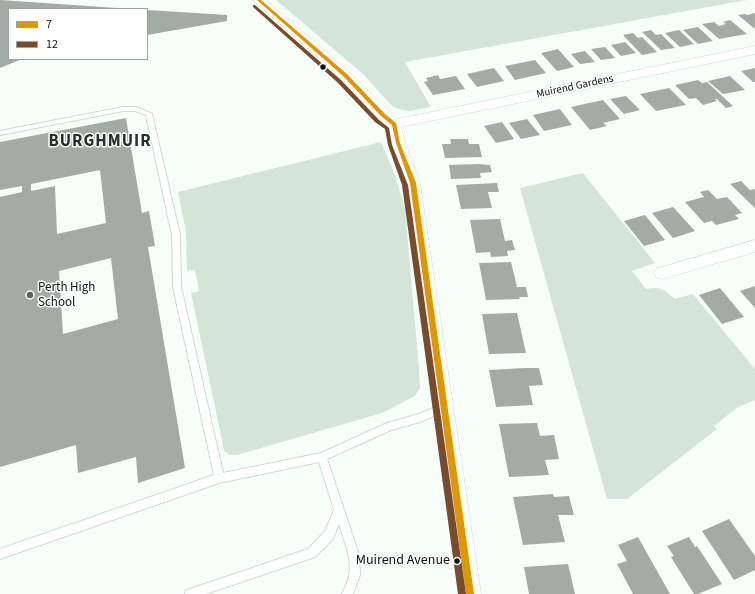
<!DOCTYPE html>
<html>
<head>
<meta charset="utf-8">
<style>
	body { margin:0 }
	#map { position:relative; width:755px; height:594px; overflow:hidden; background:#f7fdf8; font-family:"Source Sans 3",sans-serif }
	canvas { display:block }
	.legend { position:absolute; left:8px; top:8px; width:140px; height:52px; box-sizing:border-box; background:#fff; border:1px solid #9da19f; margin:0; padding:5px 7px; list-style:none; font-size:12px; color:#0b140e }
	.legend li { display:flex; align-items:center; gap:8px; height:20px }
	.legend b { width:20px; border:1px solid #9da19f }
</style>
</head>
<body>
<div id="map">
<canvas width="755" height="594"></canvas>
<ul class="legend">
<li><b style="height:5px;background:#df9701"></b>7</li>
<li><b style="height:5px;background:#7a4b2a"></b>12</li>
</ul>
</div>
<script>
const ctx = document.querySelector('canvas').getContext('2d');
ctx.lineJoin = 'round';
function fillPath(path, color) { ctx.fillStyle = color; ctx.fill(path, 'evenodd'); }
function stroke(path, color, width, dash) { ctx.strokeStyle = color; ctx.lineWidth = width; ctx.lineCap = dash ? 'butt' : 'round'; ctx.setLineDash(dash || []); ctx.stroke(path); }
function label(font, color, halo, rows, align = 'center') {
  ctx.font = font + ' "Source Sans 3",sans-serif'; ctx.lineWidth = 3; ctx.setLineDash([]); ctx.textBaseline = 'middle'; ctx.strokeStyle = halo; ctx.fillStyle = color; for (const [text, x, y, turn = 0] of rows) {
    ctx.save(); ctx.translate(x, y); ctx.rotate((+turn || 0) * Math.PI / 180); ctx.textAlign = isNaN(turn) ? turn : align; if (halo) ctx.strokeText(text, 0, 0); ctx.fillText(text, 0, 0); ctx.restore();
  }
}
const green = new Path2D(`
	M276,0h471l-342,62 26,45 -21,4 -8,-1 -10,-4 -29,-32z
	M381,142l14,33 10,34 14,159 1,20 -5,8 -33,17 -145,42h-8l-5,-5 -33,-157 8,-2 -4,-21 -8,1 -1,-39 -8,-40z
	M583,173l72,90 -23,8 14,18c16,-3 17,1 29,10l18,-5 62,75v31l-17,7 -24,19 3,3 -90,70h-20l-87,-311z`);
const building = new Path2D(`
	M0,0l117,8v1h-108v50h13l-22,9z
	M147,10l80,5v6l-80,14z
	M755,13v16l-17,-14 7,-1 2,1z
	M730,20l17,14 -28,5 -17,-15 12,-2 5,4 7,-2 -3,-2z
	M698,27l15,14 -15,3 -15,-14z
	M651,30l5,5 5,-1 14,14 -14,2 -19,-18z
	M679,30l15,14 -14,3 -15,-14z
	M633,33l5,5 4,-1 15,15 -15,3 -19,-20z
	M625,42l11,11 -15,3 -10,-11z
	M605,47l10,11 -14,2 -10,-11z
	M558,49l16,18 -17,4 -16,-18z
	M585,51l10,11 -15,2 -9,-10z
	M535,60l11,13 -31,7 -10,-14z
	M494,68l10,13 -27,6 -10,-13z
	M755,68v14h-2l-12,-11z
	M438,75l2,4 16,-3 9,13 -32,6 -9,-13 4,-1 -2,-3z
	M730,76l15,14 -22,4 -15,-13z
	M698,80l4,3 5,-1 26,24 -7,2 -9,-9h-2l2,2 -14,4 -7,-7 -7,1 -14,-14z
	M669,88l17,17 -30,6 -16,-17z
	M626,96l14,14 -16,4 -14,-15z
	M603,100l17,19 -17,4 4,3 -17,4 -19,-23z
	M560,109l12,16 -28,6 -11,-16z
	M126,118l16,95 7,-2 6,35 -7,1 37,221 -47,15 -2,-26 -58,16 -2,-28 -76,22v-270l22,-5v-6l-22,4v-48zM100,170l6,53 -49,11 -2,-48 -24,5v-7zM111,258l7,61 -55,15 -4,-63z
	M527,119l13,16 -19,4 -12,-16z
	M502,122l12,17 -18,4 -12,-17z
	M450,139h18l1,5h10l3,13 -37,1 -3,-14h9z
	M478,164l12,1 2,7 -12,1 1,5 -30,1 -2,-14z
	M741,181l9,9 5,-1v19l-25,-24z
	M497,183l2,9h-11l4,16 -31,1 -5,-24z
	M708,190l9,9 10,-2 15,16 -7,2 4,4 -23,6 -4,-4 -8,2 -19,-21 19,-5 -4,-5z
	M673,207l22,24 -22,7 -21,-25z
	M645,215l20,25 -21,6 -20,-25z
	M500,219l5,22 7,-1 3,10 -8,1 1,5 -17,1 -1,-5 -14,1 -6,-33z
	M511,262l6,25h9l2,10h-9l1,2 -34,1 -7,-37z
	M755,286v22l-15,-17z
	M720,288l24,29 -22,7 -23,-29z
	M517,313l9,40 -37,1 -7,-40z
	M525,368h14l4,17 -14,1 4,19 -37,2 -7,-37z
	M537,423l3,13 14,-1 5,24 -14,1 4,15 -40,2 -10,-53z
	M553,494l1,3 15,-1 5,19h-16l7,27 -42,3 -10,-48z
	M729,519l26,37v14l-21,10 -32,-49z
	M638,537l32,57h-37l-16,-30 10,-3 -9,-16z
	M689,537l6,10 2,-1 25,38 -24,10h-4l-23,-37 3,-1 -7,-10z
	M568,564l7,30h-46l-5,-27z`);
const service = new Path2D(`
	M123,107h13l16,7 28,121 1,52 42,186 98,-20 66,-30 32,-9 25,-11 3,1 2,3 -2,3 -27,12 -29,8 -64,29 32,96 1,20 -7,19h-11c2,-5 5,-9 6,-14 6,-19 -4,-39 -9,-56l-6,15 -18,18 -109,37h-21l1,-4 4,-1 118,-40 17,-18 9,-21 -15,-48 -100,21 -219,76v-10l214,-74 -41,-188 -1,-52 -26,-120 -11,-4h-12l-123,24v-4z`);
const minor = new Path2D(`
	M253,0h13l83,72 48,47 358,-73v8l-354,73 4,16 15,40 61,411h-22l-53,-411 -15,-40 -3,-17 -10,-8 -37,-40z
	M755,240v12l-93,27 -6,-2 -2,-4 2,-4z`);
const bus1 = new Path2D(`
	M257,0h4l86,74 38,40 11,9 4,20 16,40 58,411h-8l-56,-411 -14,-40 -4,-18 -11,-9 -38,-40z`);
const bus2 = new Path2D(`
	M253,5h2l86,75 38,40 10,8 3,17 16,40 58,409h-8l-56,-409 -14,-40 -3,-16 -10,-7 -38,-40 -84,-75z`);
const markers = [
	[323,67,3.5,"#0b140e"],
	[30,295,4,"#5e6660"],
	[457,561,3.5,"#0b140e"]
];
const farStreetnames = [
	["Muirend Gardens",575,87,-12]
];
const poiNames = [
	["Perth High",38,288],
	["School",38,303]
];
const nearBusnames = [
	["Muirend Avenue",450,561]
];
const districtNames = [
	["BURGHMUIR",100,142]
];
fillPath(green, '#d4e4d9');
fillPath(building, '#a4aba6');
stroke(service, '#d2d9d4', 2);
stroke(minor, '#d2d9d4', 1);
fillPath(service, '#fefffe');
fillPath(minor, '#fefffe');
fillPath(bus1, '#df9701');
fillPath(bus2, '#7a4b2a');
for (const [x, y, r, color] of markers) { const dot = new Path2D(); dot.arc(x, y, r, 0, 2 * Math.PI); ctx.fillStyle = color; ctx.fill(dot); stroke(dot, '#fff', 1.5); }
label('11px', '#0b140e', '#fff', farStreetnames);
label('13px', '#0b140e', '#fff', poiNames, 'left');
label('14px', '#0b140e', '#fff', nearBusnames, 'right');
ctx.letterSpacing = '1px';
label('bold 17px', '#203426', '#fff', districtNames);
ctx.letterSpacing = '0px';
</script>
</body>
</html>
